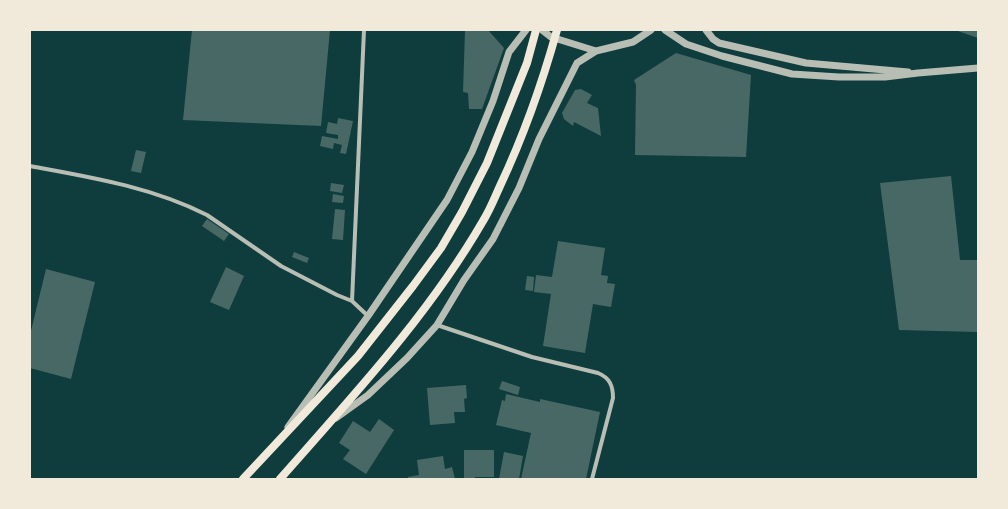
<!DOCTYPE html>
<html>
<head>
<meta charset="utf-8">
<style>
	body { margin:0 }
	#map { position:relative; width:1008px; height:509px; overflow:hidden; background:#0f3d3e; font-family:Karla,sans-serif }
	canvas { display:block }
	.frame { position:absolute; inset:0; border:31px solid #f1e9da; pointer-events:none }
</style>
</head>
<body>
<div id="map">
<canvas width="1008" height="509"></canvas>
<div class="frame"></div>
</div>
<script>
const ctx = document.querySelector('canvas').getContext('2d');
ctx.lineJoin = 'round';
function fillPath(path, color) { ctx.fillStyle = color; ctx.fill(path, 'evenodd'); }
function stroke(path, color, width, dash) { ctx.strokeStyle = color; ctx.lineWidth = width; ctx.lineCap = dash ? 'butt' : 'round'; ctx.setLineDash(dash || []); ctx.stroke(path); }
const building = new Path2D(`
	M192,30h138l-9,96 -138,-6z
	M465,30h23l16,18 -22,61h-13l-1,-16 -5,-1z
	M955,30h23v8z
	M676,53l75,22 -5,82 -111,-2 1,-70 -2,-5z
	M581,89l11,6 -5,8 11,5 3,28 -27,-14 -1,4 -9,-7 -2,-6 13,-23z
	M338,118l15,3 -7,33 -6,-1 2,-8 -8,-2 -1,6 -13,-3 2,-10 16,3v-4l-12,-2 2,-11 9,2z
	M136,150l10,2 -5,21 -10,-2z
	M951,176l9,84h18v72l-79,-2 -19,-147z
	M331,183l13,2 -2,8 -12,-2z
	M333,194l11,2 -1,7 -11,-1z
	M335,209l10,1 -2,30 -11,-1z
	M207,219l22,15 -5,7 -22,-15z
	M558,241l47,7 -4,27 7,1 -1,7 8,1 -4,23 -18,-3 -8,49 -42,-7 8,-52 -17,-2 2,-17 16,2z
	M294,252l15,6 -2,5 -15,-6z
	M226,267l18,9 -15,34 -19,-8z
	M46,269l49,13 -24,97 -41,-11v-33z
	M527,276l7,1 -1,14 -8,-1z
	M502,381l18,6 -2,8 -19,-6z
	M466,385l1,13 -3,1 1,13h-11l1,11 -25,2 -3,-37z
	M506,394l34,8v-3l60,13 -14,67h-65l10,-46 -35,-8 6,-25 3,1z
	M379,419l15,11 -28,44 -23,-15 7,-9 -11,-7 14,-22 17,11z
	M464,450h30v27h-19v2h-11z
	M504,452l19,4 -4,23h-20z
	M443,456l2,13 7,-2 3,12h-47v-2l11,-2 -2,-15z`);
const minor = new Path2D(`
	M30,166c60,11 122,21 177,49l74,51 56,29 15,6 16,15
	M352,301l12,-271
	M437,325l95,32 66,16c12,5 15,13 15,25l-21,81`);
const tertiary = new Path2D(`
	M542,30l9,7 45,14 37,-9 18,-12
	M665,30l21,14 36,12 70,18 47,3h46l33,-4 60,-5
	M706,30l7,9 6,4 87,20 102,9
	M336,418l32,-23 39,-37 30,-33 27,-45 29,-41 26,-51 20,-49 38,-76 19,-12
	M288,427l80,-111 79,-116 25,-48 21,-51 16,-49 17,-22`);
const secondary = new Path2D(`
	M243,479l115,-123 55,-70 28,-38 21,-36 25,-49 40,-100 9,-33
	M280,479c72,-82 148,-163 203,-258 7,-11 12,-24 17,-35 24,-51 42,-102 57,-156`);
fillPath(building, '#486865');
stroke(minor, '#b8beb3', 4);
stroke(tertiary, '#b8beb3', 7);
stroke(secondary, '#f1e9da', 8);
</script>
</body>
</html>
